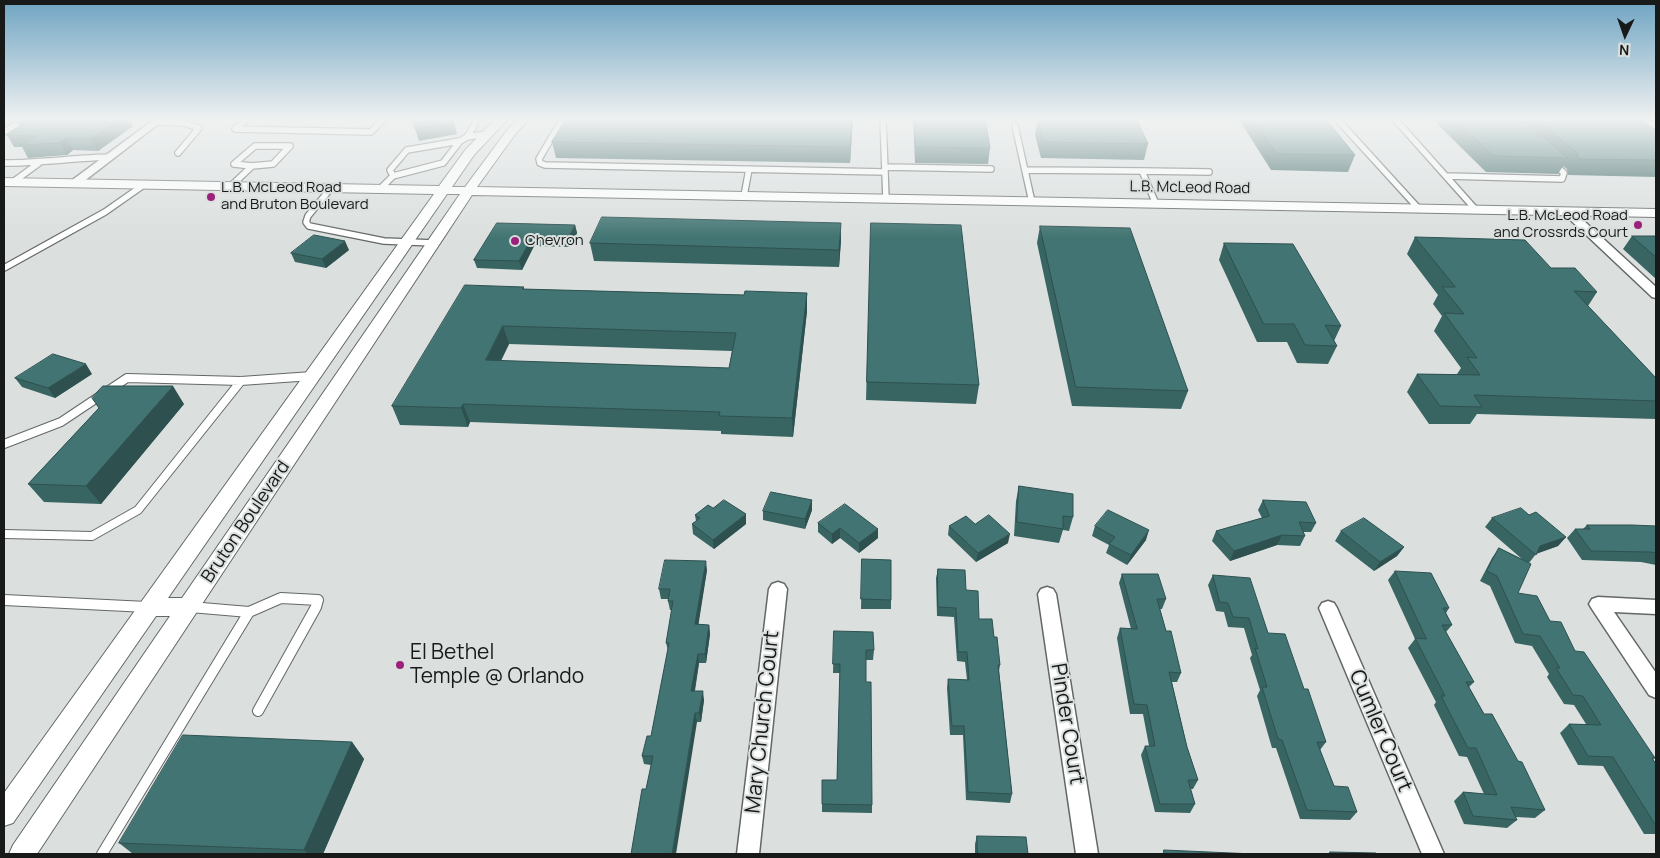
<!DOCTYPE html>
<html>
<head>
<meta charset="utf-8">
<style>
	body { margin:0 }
	#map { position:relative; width:1660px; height:858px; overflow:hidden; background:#dbe0df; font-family:Manrope,sans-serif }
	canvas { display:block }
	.frame { position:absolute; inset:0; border:5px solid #181a1a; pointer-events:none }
	.north { position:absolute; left:1600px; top:10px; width:50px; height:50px; -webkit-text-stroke:4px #dbe0df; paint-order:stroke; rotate:183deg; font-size:14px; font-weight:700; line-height:20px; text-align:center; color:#181a1a }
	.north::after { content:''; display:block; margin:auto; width:18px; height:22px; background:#181a1a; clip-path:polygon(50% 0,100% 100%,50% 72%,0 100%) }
</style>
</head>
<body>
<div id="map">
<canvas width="1660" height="858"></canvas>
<div class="frame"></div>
<div class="north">N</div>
</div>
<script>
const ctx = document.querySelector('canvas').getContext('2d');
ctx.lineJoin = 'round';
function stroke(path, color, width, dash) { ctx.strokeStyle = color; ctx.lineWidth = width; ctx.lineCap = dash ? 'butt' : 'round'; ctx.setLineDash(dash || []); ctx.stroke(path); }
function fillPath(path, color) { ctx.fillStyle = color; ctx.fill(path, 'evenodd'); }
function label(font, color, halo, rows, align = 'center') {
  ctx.font = font + ' Manrope,sans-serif'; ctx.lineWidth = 4; ctx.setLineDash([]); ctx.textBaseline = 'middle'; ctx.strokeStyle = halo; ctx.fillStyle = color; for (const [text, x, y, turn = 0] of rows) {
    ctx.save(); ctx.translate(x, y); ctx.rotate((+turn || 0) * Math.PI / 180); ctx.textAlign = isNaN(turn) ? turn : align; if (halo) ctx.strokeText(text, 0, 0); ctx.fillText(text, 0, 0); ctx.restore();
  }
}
const serviceFar2 = new Path2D(`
	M248,118l-13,11 136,3 13,-14h-4
	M563,118l-24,41 1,4 5,2 340,7
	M883,118l3,81
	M1336,118l83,91
	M1394,118l82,92
	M1654,118l2,1
	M156,122l28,1 15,5 -21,25
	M1015,126l17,76
	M4,132l22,-14
	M467,137l8,-13 -1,-6
	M255,146h35l-17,18 -21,2 -18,-2z
	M4,163c36,0 70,-5 106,-6
	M885,167l106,2
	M1025,170l117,1 14,33
	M1142,171l67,1
	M393,176l-3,-6 17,-20 53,-9
	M1446,176l116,3 2,-6 -10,-9
	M13,182l26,-19
	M231,186l21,-20
	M331,188l-23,28 -2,6 3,4 75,15 50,2
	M380,189l13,-13 50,-13 17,-22 7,-4 19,-3
	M744,196l5,-27
	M4,268l101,-56 40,-28`);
const serviceFar1 = new Path2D(`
	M4,444l57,-22 66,-44 114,3 71,-5
	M4,534l88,2 46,-26 103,-129`);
const service = new Path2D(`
	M4,600l143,7
	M249,612l32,-14 37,2 -2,7 -58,104
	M102,854l147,-242 -59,-5`);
const minor = new Path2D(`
	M156,118h10l-87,67h-8l-1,-2 1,-2z
	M1568,209l4,1 84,77v11l-4,-1 -88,-83 -2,-2 2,-2z
	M778,582l6,2 3,5 -28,265h-22l32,-265 3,-5z
	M1047,587l6,2 3,5 42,260h-22l-38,-260 3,-5z
	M1598,597l58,3v14l-42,-2 42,61v25l-7,-3 -57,-86 -3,-5 3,-5z
	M1328,601l6,2 3,5 107,246h-22l-103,-246 3,-5z`);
const tertiary = new Path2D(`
	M497,118h12l-35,37 -22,32h13l43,-58 11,-11h11l-14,15 -39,54 1179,22v8l-1184,-22 -435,659h-28l4,-9 157,-229h-14l-143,207 -9,3v-33l430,-599 -430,-8v-8l435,8 27,-37zM447,194h13l-278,404h-14z`);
const wall = new Path2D(`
	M853,118l-3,45 -294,-5 -4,-16z
	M913,118h72l5,30 -2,16 -73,-1z
	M1047,118h89l12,26 -4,16 -103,-2 -6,-23 3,-16h9z
	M1238,118h87l30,37 -7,17 -77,-2z
	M1431,118h208l17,12v47l-88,-2 -1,-6 -4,-3 -5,8 -72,-2z
	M18,123l115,3 -35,25 -25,-1 -6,5 -39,3 -6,-11h-8l-7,-12 13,-9z
	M497,223l78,2 2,8 -7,14 -36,-1 -12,24 -45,-2 -3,-8z
	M871,223l108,162 -3,19 -110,-4z
	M1040,226l148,165 -7,18 -109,-3 -35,-163z
	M1632,236l24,1v42l-33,-30z
	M1415,237l136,31 46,24 -9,14 68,72v41l-179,-5 -7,10h-41l-22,-32 10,-18h40l4,-6 -27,-37 8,-15 -9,-12 5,-9 -31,-41z
	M841,240l-2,27 -245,-6 -4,-18z
	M1224,243l117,83 -7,15 3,5 -9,18 -31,-1 -10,-21h-30l-38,-82z
	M349,250l-23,18 -31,-6 -4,-9z
	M524,287v2l220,6 63,-2v18l-14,126 -72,-3v-3l-251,-9 -2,5 -68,-2 -8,-19zM509,344l223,7 -3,17 -228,-7z
	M92,374l-37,24 -33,-11 -7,-9z
	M184,404l-83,100 -57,-2 -16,-18 71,-76z
	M1019,486l54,31 -4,14 -6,-1 -4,13 -45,-7 2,-35z
	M812,500v10l-7,19 -42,-9v-9z
	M1263,500l53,23 -5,9h-8l2,4 -5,10 -23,-1 -47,16 -18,-20 4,-10 46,-13 -4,-8z
	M713,508l33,16 -32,25 -21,-15 -1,-10 4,-3 -1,-6z
	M1529,515l37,22 -8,9 -22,8 -7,9 -11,30 32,28 25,30 80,107 -2,1 3,5v70h-12l-41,-68 -25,-1 -18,-32 9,-9h17l-12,-19 -10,-1 -17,-27 2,-3 -17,-28 -17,-3 -25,-57 -10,-5 12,-23 7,-10 23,11 -37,-32 7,-9z
	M818,523l60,6v9l-19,15 -19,-15 -8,6 -14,-12z
	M975,524l33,19 -32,19 -28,-27 1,-9z
	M1587,525l69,1v39l-15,-3 -59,-2 -15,-22 8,-9h8z
	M1095,526l51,14 -19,25 -21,-12 3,-8 -17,-9z
	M1341,531l63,16 -7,9 -23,15 -39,-30z
	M862,559l29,41v9h-30z
	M938,569l28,21 13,29 15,18 6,28 -1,6 13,123 -2,9 -44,-3 -3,-65h-13l-3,-47 1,-9 19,1 -2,-18 -8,-1 -3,-44 -17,-1 -1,-38z
	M707,570l-9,54 11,1 1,9 -4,29h-7l-4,28 9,9 -3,22h-4l-51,67 5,-24 -7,-1 -2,-8 9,-20 17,-86 -2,-7 6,-33h-2l-2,-9v-2h-7l-2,-10z
	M1395,571l54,37 -3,5 6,12 -6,7 28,50 -5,5 15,27 61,96 -10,8 -19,-1 1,3 -10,8 -43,-4 -10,-23 9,-9 21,2 -17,-37 -8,-1 -25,-51 2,-3 -28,-54 7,-9 -27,-59z
	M1122,574l44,25 -4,10h-2l6,22 15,42 -4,9h-5l15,65 11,33 -5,9h-3l5,15 -5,9 -35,-1 -14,-57 4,-9h4l-6,-32h-13l-13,-76 3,-10 11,1 -12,-46z
	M1213,575l55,58 36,56 22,53 -6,8 14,36 23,26 -7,8 -50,-1 -24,-71h-4l-15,-52 3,-6 -10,-32 2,-3 -8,-27 -16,-1 -4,-15 -8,-1 -8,-26z
	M834,631l40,19 -1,10h-7v22l6,123v8l-50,-1v-8l15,-24 3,-107h-7z
	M352,742l12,17 -41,95h-190l-14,-11z
	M977,836l51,18h-53v-10z`);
const shadedWall = new Path2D(`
	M122,118h6l5,8 -35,25 -7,-12z
	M852,118h1l-3,45v-16z
	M454,122l3,12 -38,7 -4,-12z
	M66,138l7,12 -6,5 -8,-12z
	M841,223v17l-2,27v-17z
	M575,225l2,8 -7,14 -2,-8z
	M532,238l2,8 -12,24 -3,-9z
	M345,241l4,9 -23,18 -4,-9z
	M807,293v18l-14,126 -1,-19z
	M503,326l6,18 -17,34 -6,-18z
	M86,364l6,10 -37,24 -7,-10z
	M173,386l11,18 -83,100 -15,-18z
	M463,404l7,18 -2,5 -7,-19z
	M812,500v10l-7,19v-10z
	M746,514v10l-32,25 -1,-9z
	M840,528v10l-8,6v-10z
	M878,529v9l-19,15v-10z
	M1149,530l-3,10 -19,25 4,-10z
	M1010,534l-2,9 -32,19 2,-9z
	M1282,535l-5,10 -47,16 4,-10z
	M1566,537l-8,9 -23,8 5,-8z
	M1404,547l-7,9 -23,15 6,-9z
	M706,561l1,9 -10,64 -2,-10z
	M709,625l1,9 -4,29 -1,-9z
	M698,654l1,9 -6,37 -2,-9z
	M703,691l1,9 -3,22 -2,-9z
	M695,713l2,9 -21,132h-4z
	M352,742l12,17 -41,95h-15l-4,-4z`);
const building = new Path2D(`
	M28,118h94l-31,21 -25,-1 -7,5 -38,2 14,-9 -28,-1 17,-11 -6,-1z
	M412,118h40l2,4 -39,7z
	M567,118h285l-2,29 -298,-5z
	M915,118h70l5,30 -74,-1z
	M1053,118h83l12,26 -104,-2 -6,-23 15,1z
	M1253,118h72l30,37 -78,-1z
	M1454,118h66l48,40 -74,-2z
	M1534,118h105l17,12v30l-78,-1 -1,-6z
	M602,217l239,6 -2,27 -249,-7z
	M497,223l78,2 -7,14 -36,-1 -13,23 -45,-1z
	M871,223l90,2 18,160 -112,-3z
	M1040,226l90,2 58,163 -112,-4z
	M314,235l31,6 -23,18 -31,-6z
	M1632,236h23l1,1v20z
	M1415,237l110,3 26,28h24l22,24 -23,-1 82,87v23l-182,-6 8,12 -42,-1 -23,-32 63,1 -13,-18 10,1 -33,-45 20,1 -22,-27h13z
	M1224,243l69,1 48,82 -16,-1 12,21 -32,-1 -11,-21h-30z
	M465,285l59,2 -2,2 222,6 1,-4 62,2 -15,125 -73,-2 1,-4 -257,-8 -2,4 -69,-2zM503,326l233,7 -7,35 -243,-8z
	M53,354l33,10 -38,24 -33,-10z
	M103,386h70l-87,100 -58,-2 71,-76 -7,-10z
	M1019,486l54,8v23l-10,-1v13l-46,-7z
	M771,492l41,8 -7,19 -42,-8z
	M724,500l22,14 -33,26 -21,-16 8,-6 -5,-3 13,-10 5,3z
	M1263,500l43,2 10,21 -17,-1 6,14 -23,-1 -48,16 -18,-20 53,-15z
	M845,504l33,25 -19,14 -19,-15 -8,6 -14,-11z
	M1521,508l8,7 7,-3 30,25 -26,9 -4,9 -44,-37z
	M1108,510l41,20 -18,25 -22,-11 6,-7 -20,-11z
	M989,515l21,19 -32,19 -29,-27 17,-10 9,8z
	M1364,518l40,29 -24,15 -39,-31z
	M1587,525h45l24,1v27l-6,-1 -59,-1 -16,-22h15z
	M1499,548l32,16 -13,29 19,3 13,25 11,1 14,29 9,1 71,106h-3l4,6v62l-43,-69 -25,-1 -19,-32 32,1 -18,-29 -10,-1 -17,-27h4l-20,-32 -17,-2 -26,-58 -10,-5z
	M862,559l29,1v40l-30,-1z
	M665,560l41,1 -11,63 14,1 -4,29h-7l-7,37h12l-4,22h-4l-23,141h-41l11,-65h4l7,-33h-11l5,-20h4l18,-93h-3l7,-42h-5l2,-12h-11z
	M938,569l27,1 1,20 12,1 1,28h13l2,18h3l3,28h-2l14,129 -44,-2 -4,-66h-12l-4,-47 21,1 -2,-28h-9l-2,-44 -18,-1z
	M1395,571l36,2 18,35h-6l9,17h-10l32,57h-8l18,32h8l26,47 4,1 23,48 -34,-3 6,13 -44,-4 -10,-24 34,3 -21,-47h-8l-27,-52h4l-30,-58 11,1z
	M1122,574h36l8,25h-9l9,32h5l10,42 -12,-1 18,75 11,33h-10l7,24h-35l-15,-58h10l-8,-41 -13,-1 -14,-76 17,1z
	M1213,575l37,3 18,55 17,1 19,55h4l18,53h-9l17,44 14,1 9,25 -50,-2 -25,-70 -4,-1 -16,-52h5l-12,-39 3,1 -9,-31 -16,-1 -5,-14 -8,-1z
	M834,631l39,1 1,18h-8v32h5l1,123 -50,-1v-24h15l3,-116h-7z
	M183,735l169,7 -48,108 -185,-7z
	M977,836l49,1 2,17h-50z
	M1164,850l90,4h-90z
	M1330,852l46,1 1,1h-47z`);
const markers = [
	[211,197,5,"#9b217a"],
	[1638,225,5,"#9b217a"],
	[515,241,5,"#9b217a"],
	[400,665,5,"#9b217a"]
];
const farPoinames = [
	["L.B. McLeod Road",221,188],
	["and Bruton Boulevard",221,205],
	["L.B. McLeod Road",1628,216,"right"],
	["and Crossrds Court",1628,233,"right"],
	["Chevron",525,241]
];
const farStreetnames = [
	["L.B. McLeod Road",1190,188,1]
];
const streetNames = [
	["Bruton Boulevard",246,522,-56]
];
const nearPoinames = [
	["El Bethel",410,653],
	["Temple @ Orlando",410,677]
];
const nearStreetnames = [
	["Mary Church Court",763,722,-84],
	["Pinder Court",1067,724,81],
	["Cumler Court",1380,731,67]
];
stroke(serviceFar2, '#636767', 8);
stroke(serviceFar1, '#636767', 10);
stroke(service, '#636767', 12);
stroke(minor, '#636767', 3);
stroke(tertiary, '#636767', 2);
stroke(serviceFar2, '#fff', 5.5);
stroke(serviceFar1, '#fff', 8);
stroke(service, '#fff', 10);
fillPath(minor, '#fff');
fillPath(tertiary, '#fff');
fillPath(wall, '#386462');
fillPath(shadedWall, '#2e5150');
fillPath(building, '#417472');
stroke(building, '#2e5150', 1);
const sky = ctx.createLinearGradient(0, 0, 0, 238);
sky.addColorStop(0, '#6fa4c2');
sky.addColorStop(0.5, '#eff1f1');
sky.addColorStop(1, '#eff1f100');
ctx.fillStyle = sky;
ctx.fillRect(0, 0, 1660, 238);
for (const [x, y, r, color] of markers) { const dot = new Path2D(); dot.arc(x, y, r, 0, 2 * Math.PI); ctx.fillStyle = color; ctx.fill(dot); stroke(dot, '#dbe0df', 2); }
label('15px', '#181a1a', '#dbe0df', farPoinames, 'left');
label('15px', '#181a1a', '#dbe0df', farStreetnames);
label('18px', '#181a1a', '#dbe0df', streetNames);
label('21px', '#181a1a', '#dbe0df', nearPoinames, 'left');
label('21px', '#181a1a', '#dbe0df', nearStreetnames);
</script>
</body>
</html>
